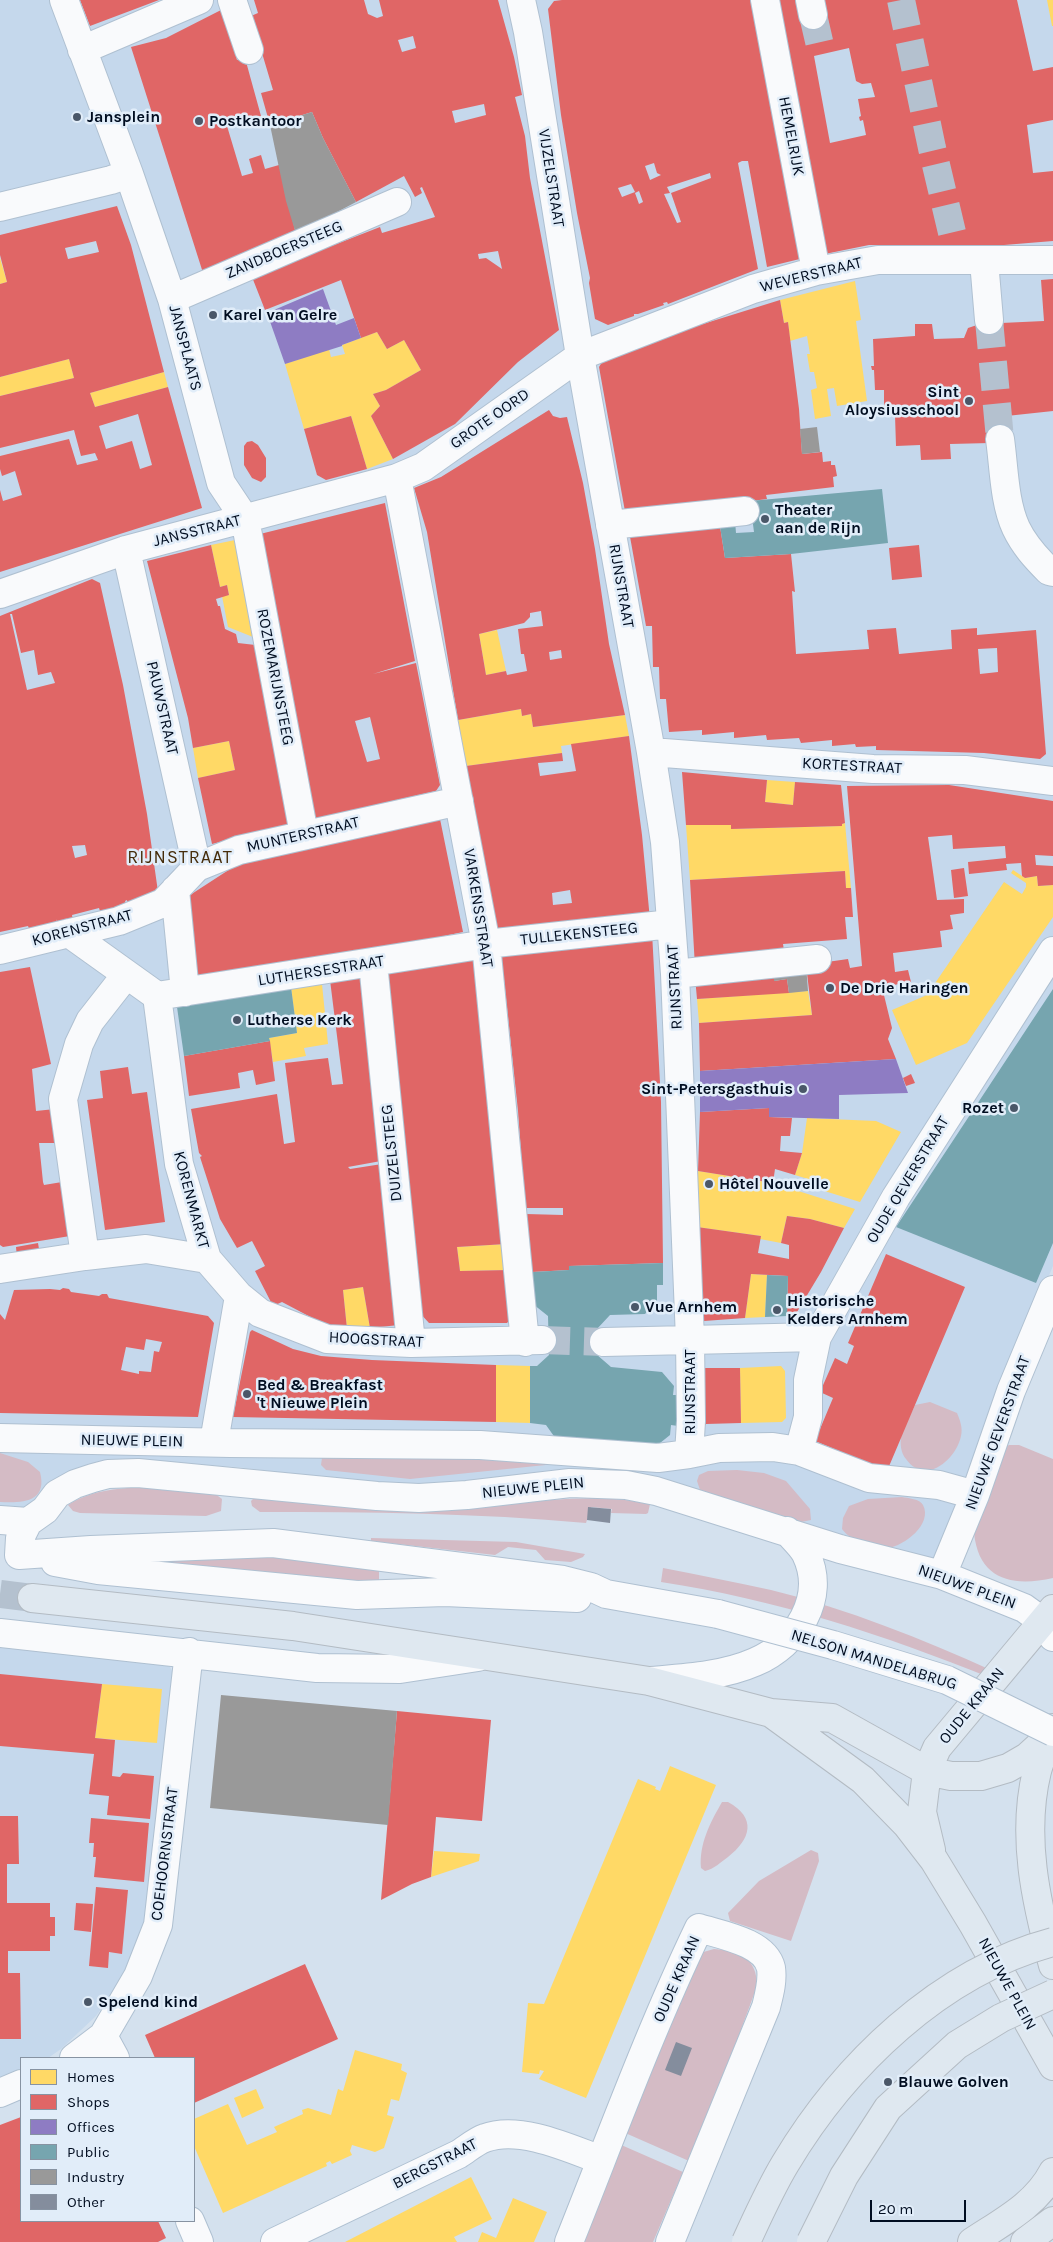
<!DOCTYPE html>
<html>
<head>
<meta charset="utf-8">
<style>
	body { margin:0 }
	#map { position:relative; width:1053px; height:2242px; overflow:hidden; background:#d4e1ee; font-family:Karla,sans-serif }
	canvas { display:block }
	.legend { position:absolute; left:20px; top:2057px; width:175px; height:165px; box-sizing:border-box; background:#e1edf9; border:1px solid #8793a2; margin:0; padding:6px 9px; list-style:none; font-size:15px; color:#000d20 }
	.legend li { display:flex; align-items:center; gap:10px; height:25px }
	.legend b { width:25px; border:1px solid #8793a2 }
	.scale { position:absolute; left:870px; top:2200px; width:96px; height:22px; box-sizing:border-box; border:2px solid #000d20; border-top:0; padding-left:6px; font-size:15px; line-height:18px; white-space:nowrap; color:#000d20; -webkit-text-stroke:4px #e1edf9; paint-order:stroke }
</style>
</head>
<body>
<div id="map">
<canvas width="1053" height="2242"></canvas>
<ul class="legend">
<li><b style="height:14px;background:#ffd966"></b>Homes</li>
<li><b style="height:14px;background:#e06666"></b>Shops</li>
<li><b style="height:14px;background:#8e7cc3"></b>Offices</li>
<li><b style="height:14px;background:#76a5af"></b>Public</li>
<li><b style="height:14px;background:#999"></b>Industry</li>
<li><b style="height:14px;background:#848d9d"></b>Other</li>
</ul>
<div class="scale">20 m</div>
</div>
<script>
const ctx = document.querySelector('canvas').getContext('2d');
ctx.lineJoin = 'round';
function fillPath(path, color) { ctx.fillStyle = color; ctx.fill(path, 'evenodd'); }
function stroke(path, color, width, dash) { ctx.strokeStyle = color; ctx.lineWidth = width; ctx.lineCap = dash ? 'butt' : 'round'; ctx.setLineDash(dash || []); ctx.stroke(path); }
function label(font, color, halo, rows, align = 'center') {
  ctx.font = font + ' Karla,sans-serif'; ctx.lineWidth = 5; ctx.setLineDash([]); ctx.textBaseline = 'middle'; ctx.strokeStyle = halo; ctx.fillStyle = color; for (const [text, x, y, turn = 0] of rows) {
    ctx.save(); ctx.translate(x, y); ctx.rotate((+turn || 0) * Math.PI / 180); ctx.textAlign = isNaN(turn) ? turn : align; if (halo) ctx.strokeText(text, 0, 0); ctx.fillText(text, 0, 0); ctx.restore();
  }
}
const built = new Path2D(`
	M0,0h1053v1266l-59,140 -57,152 -13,4 -222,-68 -338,-11 -127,-16 -72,-4 -124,36 -18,11 -23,-2z
	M0,1645l160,17 10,5 4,8 -27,243 -22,57 -29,41 -35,33 -13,9h-27v13l-21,10z`);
const green = new Path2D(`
	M930,1402l27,11c3,7 6,15 4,23 -5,24 -36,50 -55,23 -5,-6 -6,-14 -5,-22 3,-11 10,-22 14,-32z
	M1009,1445h10l34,14v119c-41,9 -74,2 -79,-45l30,-85z
	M0,1453l28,9 12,10c8,31 -19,31 -40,30z
	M372,1453l193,10 -155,16 -84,-9 -5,-5 1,-7z
	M737,1470l27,3 22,8 24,28 1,11 -15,3 -96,-33 -3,-9 2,-6 9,-4z
	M175,1485l39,8 8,6 -1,12 -15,5 -126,-3 -7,-2 -5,-6c30,-20 73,-17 107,-20z
	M255,1497c40,3 79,6 118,8 19,2 38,4 57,5 76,0 144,-22 220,-6l-2,9 -2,1 -35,-1 1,-4 -21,-2 -5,16c-108,-10 -217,-11 -326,-11l-8,-6 -1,-5z
	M902,1497c6,1 18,2 21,8 10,19 -19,41 -35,43 -7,0 -16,-4 -23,-6 -11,-3 -16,-4 -23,-13l1,-11 6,-12 19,-7z
	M371,1538l145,4 69,12 -2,3 -12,5 -26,-2 -9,-10 -28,-3 -13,8 -124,-14z
	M267,1551l112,16v17l-227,-19 1,-7z
	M663,1568c36,7 72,14 108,22 77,19 151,49 222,81l-2,7c-107,-43 -216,-79 -330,-96z
	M722,1802h6c29,16 23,37 0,55 -7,5 -14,12 -23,14l-4,-3c-2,-24 9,-45 21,-66z
	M811,1850l7,3 1,8 -28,80 -61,-20 -2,-8 31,-32z
	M714,1949c26,2 43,9 43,37l-40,109 -28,66 -66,-29 77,-179z
	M619,2144l64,28 -30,70h-74z`);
const homes = new Path2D(`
	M1047,0h6v26h-1z
	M0,258l7,24 -7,2z
	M855,281l6,39 -5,1 11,80 -30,5 -3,-18 -7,1 4,27 -16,3 -4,-29 6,-2 -3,-16h-4l-3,-18h3l-3,-18 -17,5 -2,-19 -4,1 -4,-23z
	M377,332l10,17 17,-9 17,30 -35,20 -13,4 7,12 -9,10 22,43 -26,10 -16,-53 -47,13 -19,-65 44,-15 2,8 14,-3 -3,-9z
	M69,359l5,19 -74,18v-19z
	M164,372l4,15 -73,20 -5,-14z
	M240,539l18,100 -30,-12 -6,-31 7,-1 -2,-10 -7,2 -9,-42z
	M497,630l9,41 -20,4 -7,-41z
	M521,709l1,7 9,-2 2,13 92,-12 4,21 -68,10 1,7 -96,13 -8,-46z
	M229,741l6,29 -37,8 -5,-30z
	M767,780l28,2 -2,23 -28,-3z
	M845,823l6,65h-5l-1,-17 -155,9 -4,-55h45v4l111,-3v-2z
	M1013,870l12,8 12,-2 1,10 15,-1v32l-86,126 -51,22 -24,-55 35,-15 77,-113 18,12 4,-7v-4l-15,-10z
	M322,984l6,60 -24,4 2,8 -33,6 -4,-24 28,-5 -6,-46z
	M808,991l4,24 -113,8 -2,-24z
	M807,1118l69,3 25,11 -41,70 -55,-17 3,-6 -13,-4 7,-22z
	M698,1171l75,12 82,26 -11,19 -34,-9 -23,-3 -6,27 -21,-4 1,-3 -64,-9z
	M506,1244l4,26 -50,1 -3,-24z
	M751,1274l16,1 -2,42 -20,1z
	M363,1287l7,41 -23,1 -4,-39z
	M496,1365l34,1v57l-34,-1z
	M781,1366l4,5 1,47 -4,4 -41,1 -1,-55z
	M102,1684l60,5 -5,54 -62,-5z
	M670,1766l46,19 -130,313 -47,-19 5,-8 -4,-1 -1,4 -17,-2 6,-69 16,1 94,-225 18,8 -1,2 5,2z
	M434,1851l46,3 -1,7 -48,16z
	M355,2050l47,14 -1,6 6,3 -8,28 -8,-2 -4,16 7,2 -10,31 -9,4 -23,-7 -2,6 2,4 -20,9 -2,-3 -4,2 1,3 -104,47 -29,-67v-27l34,-15 19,41 30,-13 -3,-5 29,-13 -1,-4 6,-2 23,7 7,-26 5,2z
	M256,2089l8,19 -22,10 -8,-20z
	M471,2177l21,42 -38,18 3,5h-112z
	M513,2198l34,14 -13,30h-56l4,-10 14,6z`);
const shops = new Path2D(`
	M80,0h79l-69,26z
	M254,0h110l4,14 9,4 6,-2 -4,-16h119l16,57 8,38 -7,2 10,39 5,42 29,152 -41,32 -63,62 -62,35 -22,-43 9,-10 -7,-12 13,-4 35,-20 -17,-30 -17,9 -10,-17 -16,6 -20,-58 -76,30 -13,-33 128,-50 2,6 53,-16 -13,-30 -2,1 2,5 -7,4 -11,-21 -48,26 -33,-64 -11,-26 -42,13 -9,-32 12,-3 -22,-74 7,-3zM413,36l3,12 -14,4 -4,-12zM484,104l2,11 -31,8 -3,-12zM498,251l4,18 -16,-11 -7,1 -1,-5z
	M562,0h201l45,257 -41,10 -19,-106h-6l-4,2 20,106 -90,35 -1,-2 -4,1 1,2 -26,9h-4v2l-26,9 -13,-6 -6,-36 1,-5 -13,-65 -16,-98 -13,-106 6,-8zM654,163l3,10 4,2 -11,5 -5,-14zM710,173l1,5 -40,15 10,29 -4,1 -13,-29 6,-1 -3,-6zM631,184l4,8 -13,5 -4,-9zM639,191l4,11 -4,2 -4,-11z
	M770,0h247l16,71 20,-4v53l-26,5 6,48 20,-2v70l-49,4h-135l-54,11zM849,48l7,33 6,3 9,-1 4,14 -17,2 3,17 -2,1 1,4 3,-1 3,15 -36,8 -16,-87z
	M223,9l14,51 8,-2 16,58 -34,10 15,50 11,-3 -4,-14 12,-4 4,14 14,-4 17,69 -92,42 -73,-229 35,-9z
	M117,206l14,39 33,127 -74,21 5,14 73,-20 34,121 -202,64v-82l3,11 19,-6 -7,-24 -13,5 -2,-7v-13l69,-17 8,26 21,-5 -3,-7 -14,3 -7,-26 -74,18v-52l74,-18 -5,-19 -69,18v-93l7,-2 -7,-27v-20zM96,241l3,11 -31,7 -3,-11zM138,414l14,51 -12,4 -8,-28 -26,8 -7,-23z
	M1053,279v132l-65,7 2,25 -40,1 1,15 -30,1 -1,-15 -24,1 -1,-31h-11v-25h-9l-1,-20h-2l-1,-4h3l-1,-27 42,-3v-12h17l2,15 30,-1 4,-10 12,-4 64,-3 -3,-41z
	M780,300l4,23 4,-1 11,87 3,45 20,-2 1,10 8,-1v4h4l2,11 -4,1 1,10 -68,8 1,4 -141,18 -27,-150 5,-8 86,-31z
	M549,410l4,6 7,2 7,-1 16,66 12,66 14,95 16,71 -92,12 -2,-13 -9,2 -1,-7 -63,11 -31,-188 -13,-44 27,-11zM541,611l2,15 -25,3 3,25h3l3,17 -20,4 -1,-4 -20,4 -7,-41 45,-11 6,-6v-4zM561,650l1,8 -12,2 -1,-8z
	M351,416l16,53 -41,11 -9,-5 -13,-46z
	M252,441l6,4 8,13v19l-5,5 -9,-4 -8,-13v-19l3,-4z
	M385,503l30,158 -42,13 43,-11 24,122 -4,6 -127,29 -57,-284zM370,717l10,42 -13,3 -12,-41z
	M719,520l6,38 66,-4 4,38 -3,-1 4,63 73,-5 -2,-19 29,-2 3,26 53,-5 -1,-19 26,-2v7l59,-5 10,124 -6,5 -56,-6 -108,-3v-4l-20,1 -1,-3 -23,2v-6l-31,3 -2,-5 -32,2 -1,-5 -32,3v-6l-32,3v-5l-33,2 -3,-33h-6l-1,-32h-6l-1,-41h-6l-17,-95zM997,648l1,24 -18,2 -2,-25z
	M211,545l9,42 7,-2 2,10 -13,4 2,7h2l5,23 11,5 2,9 26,3 32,177 -84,21 -14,-66 37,-8 -6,-29 -36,7 -5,-30 -41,-157z
	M919,545l3,32 -30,3 -3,-32z
	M92,579l8,4 23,102 24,129 12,85 -31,7 -1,-6 -2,1 2,6 -26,7 -2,-6 -27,7 1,6 -16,4 -1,-6v6l-26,6 -2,-5 -28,6v-316zM10,614h2l9,39 13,-3 4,25 13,-3 4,11 -28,7zM85,845l2,10 -12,3 -3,-12z
	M629,736l13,99 8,85 -154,18 -30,-172 96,-13 1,8 -25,2 2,13 36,-5 -5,-27zM570,890l2,13 -19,2 -1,-12z
	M682,772l85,8 -2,22 28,3 2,-23 46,3 4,38 -3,1v2l-111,3v-4h-45z
	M949,785l104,16v55l-18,-1 1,10 17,1v19l-15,1 -1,-10 -12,2 -3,-2 -1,-13 -15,1 1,6 -38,4 -1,-12 38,-4 -1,-12 -52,3 -1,-14 -24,2 9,63 27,-1v14l-14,2 3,14 -13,2 2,16 -49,6 2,19 13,-2 3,12 -29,5 10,41 -4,11 8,20 -196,12 -1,-48 113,-8 -6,-50 42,-6 2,9 12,-2 -15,-180z
	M440,819l23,113 -118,25 -155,24 -3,-84 57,-37z
	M964,868l4,28 -14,2 -3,-28z
	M845,871l1,17h5l2,29h-8l2,22 -64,5 2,13 -90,10 -5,-87z
	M652,932l9,170 2,161 -94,3v4l-37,2 -6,-58 37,1v-7h-38l-7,-97 -14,-132 -6,-28z
	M468,955l7,6 31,283 -49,3 3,24 50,-1 3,46 -6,7h-78l-11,-12 -32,-341z
	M30,967l21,97 -19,5 4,42 19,-2 3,34h-19l4,39 1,3 18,-3 8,54 -67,11 -3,-2v-273z
	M774,968v13l13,-2 2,14 -92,6 -2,-22z
	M361,975l20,186 -33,6 2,2 32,-5 17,161 -29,3 -7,-41 -20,3 4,39 -27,-7 -38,-20 -9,4 -18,-35 10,-5 -13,-25 -15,7 -17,-29 -20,-62 2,-1 -3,-3 -8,-44 86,-15 7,50 11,-2 -10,-79 43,-5 4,27 11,-1 -13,-104z
	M270,1041l5,40 -19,4 -3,-15 -15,3 2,15 -51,8 -5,-40z
	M128,1067l4,27 15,-2 18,130 -60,8 -18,-130 16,-2 -3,-27z
	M911,1074l4,9 -9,3 -3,-8z
	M769,1108v9l23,1 -2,18h-9l-1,15 22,2 -7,22 -20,-6 -2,14 -75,-12 2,-59z
	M787,1216l23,3 34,9 -23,44 -24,40 -10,4 1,-40 -37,-2 -6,44 -41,3 -6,-6 -1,-88 64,9 -3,17 31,6v-14l-8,-2z
	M38,1243l2,12 -23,3 -1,-11z
	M886,1254l79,33 -78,184 -72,-30 18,-43 -13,-6 15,-34 12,6 7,-18 -6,-3z
	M63,1288l6,1 2,3 28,4 3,-2h5l2,4 99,18 6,7 -16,94 -198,-4v-99l5,6 9,-30 36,-1 10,1zM146,1339l16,3 -3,10 -5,-1 -3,21 -12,-1v3l-18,-4 5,-23 18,3z
	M252,1330l41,19 28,7 51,4 124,5v57l-263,-5 17,-85z
	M702,1366l3,2h35l1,55 -35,1 -3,4z
	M0,1674l102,10 -7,54 20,2 -3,36 8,1 3,-4 31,3 -4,43 -43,-4 2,-19 -20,-2 5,-40 -94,-8z
	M397,1711l94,9 -9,101 -46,-4 -5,60 -19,7 -31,16z
	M0,1816h18l1,48h-12v39h43v14h5v19h-5v15h-42v22h12l1,66h-21z
	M91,1818l58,5 -5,59 -50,-5 2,-20h-3l1,-14h-5z
	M96,1887l32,3 -6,64 -13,-2 -1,16 -19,-2z
	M76,1903l17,1 -2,28 -17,-2z
	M305,1964l33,75 -144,64v-45h-39l-10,-23z
	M21,2117v104h137l8,17 -8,4h-158v-117z`);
const offices = new Path2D(`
	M323,289l13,36 18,-7 7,20 -19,7v1l-57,18 -18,-51z
	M896,1059l12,34 -69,2v24l-70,-2v-9l-69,4v-41z`);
const public = new Path2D(`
	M882,489l6,54 -97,11 -66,4 -6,-38 16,1 1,12 18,-1 -4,-31z
	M291,987l6,46 -28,5 1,3 -86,15 -7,-49z
	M1053,989v254l-17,40 -140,-56z
	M663,1263v22h-6v15l-12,14 -35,1 -14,15v24l15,13 51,5 12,14 -1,9h7l-2,31 -7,-1 -1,10 -15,12 -51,-4 1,-3 -14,-1 -1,3h-2v-3h-32l-10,-14 -16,-2v-57h7l12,-11 -1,-39 -15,-12v-32l36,-2v-4z
	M767,1275l21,1 -1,40 -22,1z`);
const industry = new Path2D(`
	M312,112l11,26 33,64 -60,32 -10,-33 -16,-76z
	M817,427l3,25 -18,2 -2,-25z
	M806,965l2,26 -19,2 -2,-14 -13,2v-13z
	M221,1695l176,16 -9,114 -178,-17z`);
const building = new Path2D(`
	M588,1507l23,2 -1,14 -23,-3z
	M676,2042l16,6 -11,28 -16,-6z`);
const minorTunnel = new Path2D(`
	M901,0l31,148 23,97
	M813,15l9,39
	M989,320l11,119
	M542,1340l62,2`);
const majorTunnel = new Path2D(`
	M0,1594l32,4`);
const minor = new Path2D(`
	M232,0l17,50
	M521,0l7,32 52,324 71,396 14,90 10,132 15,365 1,82 -2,33
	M765,0l51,271
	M810,0l3,15
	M82,50l117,-50
	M129,174l43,125 49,184 24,36 59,315
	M0,207l111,-27 18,-6 -65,-174
	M984,261l5,59
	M172,299l225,-97
	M1000,439c4,28 4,63 16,89 8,17 20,30 33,43l4,1
	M397,478l89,466 39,398
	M610,525l135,-14
	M126,550l71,317
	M0,594l126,-44 271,-72 26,-11 157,-111 173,-67 63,-18 62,-11h175
	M651,752l222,17 92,1 88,11
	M175,890l10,102
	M69,933l88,63 22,168 28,95 32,37 21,17 67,26 84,4 131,-3
	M0,950l119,-29 44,-18 34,-36 42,-17 220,-49
	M373,963l38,380
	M675,974l142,-15
	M126,975l-36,46 -11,23 -16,55 22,157 61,-7 61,10
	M157,996l329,-52 185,-20
	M0,1269l85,-13
	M604,1342l213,-5 79,-140 157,-246
	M0,1438l230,5 250,2 178,13 31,-4 30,-6 54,-1 26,4 70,27 70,7 36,10
	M214,1442l25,-146
	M799,1451l9,-34v-37l9,-43
	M0,1520l28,2
	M19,1555l1,-17 8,-16 17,-12 12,-16 18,-10 18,-6 15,-4 30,-1 239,23 42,2 48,-3 103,-12 56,2 30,6 184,58 102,26 82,33 18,13 11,16
	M19,1555l72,-5 182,-7 290,37 28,7 15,7 112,20
	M55,1562l43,8 259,25 88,-3 132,6
	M942,1575l33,-80 36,-104 42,-101
	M0,1633l317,35 83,1 78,-12
	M651,1681c34,-3 72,-5 104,-19 42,-18 72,-64 51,-108 -4,-8 -13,-16 -19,-23
	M103,2036l12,22
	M74,2058l29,-22 35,-60 20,-51 31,-273
	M0,2093l21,-9
	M190,2221l9,21
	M275,2242l184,-88c8,-5 17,-13 26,-16 34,-13 84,10 116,22
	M569,2242c42,-105 81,-212 130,-314 22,7 66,14 72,40 2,13 -2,27 -5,39l-96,235`);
const major = new Path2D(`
	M32,1598l261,28 356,55 122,32 61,5 95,53 24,5h30l27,-8 19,-11 22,-20 4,-9
	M771,1713l92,67 44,45 27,35 39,64 80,142
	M1048,1739c-3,10 -8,21 -11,32 -16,65 -1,131 16,194
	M931,1850l-9,-38 5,-41 10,-23 116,-139
	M972,2242c30,-20 64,-37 81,-70
	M1025,2242l28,-21`);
const minorBridge = new Path2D(`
	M718,1614l115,31 114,35 106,52`);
const majorBridge = new Path2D(`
	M746,2242c12,-26 24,-53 39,-78 59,-99 155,-192 268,-222
	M811,2242l33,-66 44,-68 69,-63 44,-27 52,-24`);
const markers = [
	[77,117,5,"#4a5768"],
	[199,121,5,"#4a5768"],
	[213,315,5,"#4a5768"],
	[969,401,5,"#4a5768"],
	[765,519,5,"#4a5768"],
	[830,988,5,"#4a5768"],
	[237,1020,5,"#4a5768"],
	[803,1089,5,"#4a5768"],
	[1014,1108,5,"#4a5768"],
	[709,1184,5,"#4a5768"],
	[635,1307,5,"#4a5768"],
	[777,1310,5,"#4a5768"],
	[247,1394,5,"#4a5768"],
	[88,2002,5,"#4a5768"],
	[888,2082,5,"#4a5768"]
];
const poiNames = [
	["Jansplein",87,117],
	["Postkantoor",209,121],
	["Karel van Gelre",223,315],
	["Sint",959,392,"right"],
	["Aloysiusschool",959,410,"right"],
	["Theater",775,510],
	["aan de Rijn",775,528],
	["De Drie Haringen",840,988],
	["Lutherse Kerk",247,1020],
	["Sint-Petersgasthuis",793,1089,"right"],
	["Rozet",1004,1108,"right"],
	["Hôtel Nouvelle",719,1184],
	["Historische",787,1301],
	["Kelders Arnhem",787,1319],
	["Vue Arnhem",645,1307],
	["Bed & Breakfast",257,1385],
	["'t Nieuwe Plein",257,1403],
	["Spelend kind",98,2002],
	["Blauwe Golven",898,2082]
];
const streetNames = [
	["HEMELRIJK",791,136,79],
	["VIJZELSTRAAT",551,178,81],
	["ZANDBOERSTEEG",284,250,-23],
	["WEVERSTRAAT",811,275,-14],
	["JANSPLAATS",185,348,75],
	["GROTE OORD",490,419,-35],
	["JANSSTRAAT",197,531,-14],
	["RIJNSTRAAT",621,586,80],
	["ROZEMARIJNSTEEG",275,677,79],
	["PAUWSTRAAT",162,708,77],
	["KORTESTRAAT",852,766,3],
	["MUNTERSTRAAT",303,835,-13],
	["VARKENSSTRAAT",478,908,81],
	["KORENSTRAAT",82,928,-15],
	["TULLEKENSTEEG",579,934,-6],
	["LUTHERSESTRAAT",321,971,-9],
	["RIJNSTRAAT",675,987,-93],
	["DUIZELSTEEG",392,1153,-96],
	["OUDE OEVERSTRAAT",908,1180,-59],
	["KORENMARKT",191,1200,75],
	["HOOGSTRAAT",376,1340,3],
	["RIJNSTRAAT",690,1392,-90],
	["NIEUWE OEVERSTRAAT",998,1433,-70],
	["NIEUWE PLEIN",132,1441,1],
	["NIEUWE PLEIN",533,1488,-6],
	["NIEUWE PLEIN",967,1587,20],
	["NELSON MANDELABRUG",874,1660,17],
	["OUDE KRAAN",972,1706,-51],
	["COEHOORNSTRAAT",165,1854,-83],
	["OUDE KRAAN",677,1979,-66],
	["NIEUWE PLEIN",1007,1984,61],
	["BERGSTRAAT",435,2164,-27]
];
const neighbourhoodNames = [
	["RIJNSTRAAT",180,858]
];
fillPath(built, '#c5d8ec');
fillPath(green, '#d4bbc5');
fillPath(homes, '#ffd966');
fillPath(shops, '#e06666');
fillPath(offices, '#8e7cc3');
fillPath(public, '#76a5af');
fillPath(industry, '#999');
fillPath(building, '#848d9d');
stroke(minorTunnel, '#b4c1cf', 28, [28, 14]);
stroke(majorTunnel, '#b4c1cf', 28, [28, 14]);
stroke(minor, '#afc0d1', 30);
stroke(major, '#b3bbc3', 30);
stroke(minor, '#f9fafc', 28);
stroke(major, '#dfe8f0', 28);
stroke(minorBridge, '#afc0d1', 30, []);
stroke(majorBridge, '#b3bbc3', 30, []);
stroke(minorBridge, '#f9fafc', 28);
stroke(majorBridge, '#dfe8f0', 28);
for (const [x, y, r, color] of markers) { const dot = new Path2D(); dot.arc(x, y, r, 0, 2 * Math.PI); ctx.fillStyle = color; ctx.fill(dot); stroke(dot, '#e1edf9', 2); }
label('bold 16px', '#000d20', '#e1edf9', poiNames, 'left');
label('16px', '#000d20', '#e1edf9', streetNames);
ctx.letterSpacing = '1px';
label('18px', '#452c0a', '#e1edf9', neighbourhoodNames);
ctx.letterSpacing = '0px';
</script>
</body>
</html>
